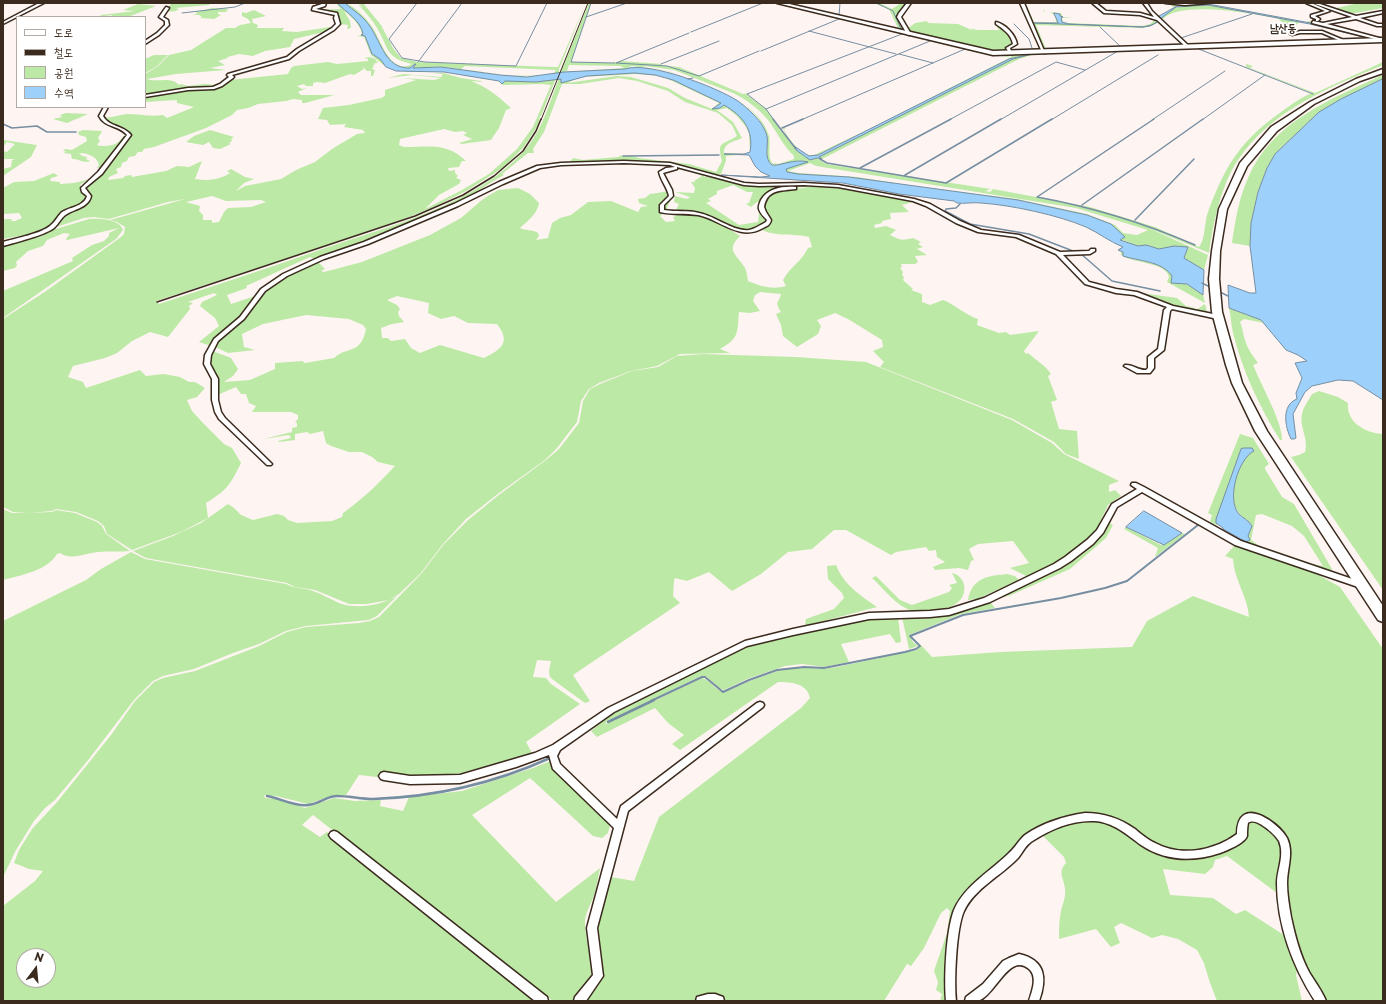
<!DOCTYPE html>
<html>
<head>
<meta charset="utf-8">
<style>
	body { margin:0 }
	#map { position:relative; width:1386px; height:1004px; overflow:hidden; background:#fef4f1; font-family:"Playpen Sans","Poor Story",sans-serif }
	canvas { display:block }
	.frame { position:absolute; inset:0; border:4px solid #3b2a1e; pointer-events:none }
	.legend { position:absolute; left:16px; top:16px; width:130px; height:92px; box-sizing:border-box; background:#fff; border:1px solid #b1aaa5; margin:0; padding:5px 7px; list-style:none; font-size:12px; color:#3b2a1e }
	.legend li { display:flex; align-items:center; gap:8px; height:20px }
	.legend b { width:20px; border:1px solid #b1aaa5 }
	.north { position:absolute; left:16px; top:948px; width:40px; height:40px; box-sizing:border-box; background:#fff; border:1px solid #b1aaa5; border-radius:50%; rotate:16deg; font-size:11px; font-weight:700; line-height:16px; text-align:center; color:#3b2a1e }
	.north::after { content:''; display:block; margin:auto; width:14px; height:18px; background:#3b2a1e; clip-path:polygon(50% 0,100% 100%,50% 72%,0 100%) }
</style>
</head>
<body>
<div id="map">
<canvas width="1386" height="1004"></canvas>
<div class="frame"></div>
<ul class="legend">
<li><b style="height:5px;background:#fff"></b>도로</li>
<li><b style="height:5px;background:#3b2a1e"></b>철도</li>
<li><b style="height:11px;background:#bde9a6"></b>공원</li>
<li><b style="height:11px;background:#9dd0fa"></b>수역</li>
</ul>
<div class="north">N</div>
</div>
<script>
const ctx = document.querySelector('canvas').getContext('2d');
ctx.lineJoin = 'round';
function fillPath(path, color) { ctx.fillStyle = color; ctx.fill(path, 'evenodd'); }
function stroke(path, color, width, dash) { ctx.strokeStyle = color; ctx.lineWidth = width; ctx.lineCap = dash ? 'butt' : 'round'; ctx.setLineDash(dash || []); ctx.stroke(path); }
function label(font, color, halo, rows, align = 'center') {
  ctx.font = font + ' "Playpen Sans","Poor Story",sans-serif'; ctx.lineWidth = 3.5; ctx.setLineDash([]); ctx.textBaseline = 'middle'; ctx.strokeStyle = halo; ctx.fillStyle = color; for (const [text, x, y, turn = 0] of rows) {
    ctx.save(); ctx.translate(x, y); ctx.rotate((+turn || 0) * Math.PI / 180); ctx.textAlign = isNaN(turn) ? turn : align; if (halo) ctx.strokeText(text, 0, 0); ctx.fillText(text, 0, 0); ctx.restore();
  }
}
const green = new Path2D(`
	M172,3h39l-2,2 -34,3 4,1 -3,2 -10,1 3,-6z
	M336,3c9,7 27,19 27,32l2,1 8,19 7,4 6,8 -15,-12 -7,-18 -7,-1 5,-1c-1,-10 -11,-19 -18,-24l6,10 1,6 -2,2h-2l1,-4 -8,-1 -7,6 -39,9 -4,8 -25,4 -12,5 -14,-2 -12,3 1,1 -10,3 7,4 -15,3 16,2 -50,4 -29,5c10,4 24,-3 32,6l2,-1 7,2 16,-2 13,1 13,-5 58,-6 3,-6 3,-2 34,-4 9,2 31,-3v-2l-4,-1 6,-1 5,2 3,4h-3l-3,6 3,1 -2,6h-2v-5h-4l-5,-5 2,3 -10,6 -4,-1 -25,9 -8,-1 -4,1v3h-7l-2,-2 -7,2 5,3 5,-1 -9,4 3,3h33l-3,1 -26,7h-3v-3l-9,-1 -7,2 -28,3 -10,4 -11,2 -5,5 -26,13 -52,19 -10,2 -2,3h-4l-3,4 -6,1 -2,4 -5,2 -1,4 -5,2 2,4 -9,4 -1,3 15,-2 2,-2 6,-1 1,2 34,-6 11,-5 12,1 13,-6 -7,18 1,1v-1c11,2 24,1 34,-6l-3,-2 4,-2 14,8 9,2 -10,4 -8,8 9,-5 36,-7 15,-9 19,-8 17,-13 25,-15 8,-1 -2,-3 -19,-3 2,-3 -16,1 -3,-5 -9,-1 5,-11 26,-3 32,-7 4,-2v-6l31,-10 -13,-2 31,2 7,-2 -28,-3 -26,3 17,-4 37,3 2,-3 -12,-1h12l18,5 20,3 1,1 -11,-1c16,6 27,15 40,27l-5,2 -7,18 -8,12 -29,4 -3,-1 13,-4 -9,-4 4,-2 -4,-2 -8,1 -11,-3 -44,10 -1,6 5,2c25,0 43,-5 62,14h-4l-3,6 -11,1 1,3 6,-1v3l3,3 -2,2 5,2 -2,4 -20,11 -14,14 37,-19 27,-16 28,-25 16,-22 18,-42 -9,-1 -39,1 -5,-4 -53,-9h-41l4,-1 38,1 53,9 4,2 2,-2 31,1 20,-4 -15,38h-1l-2,9 -14,22 -20,20 -36,23 -34,17 -45,18 -233,76 3,3c56,-19 113,-37 169,-57 65,-22 148,-43 196,-96 18,-20 25,-47 35,-73l2,1 1,4 20,-7 56,-3 17,2 22,6 44,22 -1,2 -7,3h8l2,-3h2c19,11 29,26 25,47l-1,-18 -3,-7 -9,-11 -10,-8 -10,2 16,12 9,16c-8,4 -18,4 -18,15l23,1 -21,2v5l-5,13 -5,1 -41,-11 -44,-3 -62,2 4,-5 10,2 35,-3 4,-2v1h11l5,2 51,6 27,8 6,-11c-5,-20 -1,-15 15,-25l-5,-11 -14,-12 -33,-11 -17,-11 -31,-10 -18,-3 -39,6h-18l-18,48 -11,17 1,4h-6l-26,21 2,1c-18,10 -34,22 -52,31 -44,22 -91,37 -136,54l-6,-3 -64,29 1,2 -20,7 4,9 24,-8c-4,9 -10,17 -16,24 -11,11 -20,11 -28,26l-12,-4 20,-16 -4,-8 -15,-12 2,-4 15,-7 -3,-2 -26,9 5,1 -4,3 1,3 -22,28 -18,-5 -18,9 -15,12 -12,5 -32,8 -5,11 15,5 3,6 54,-18 6,6 18,-2 16,3 9,5h6l10,6 -8,9 -10,3 5,11 11,12 21,21 8,4 9,15c-11,22 -14,27 -35,40l2,15 -27,14 -49,18 -25,-16 -3,-8 -6,-5 -22,-9 -20,-3 -4,2 -24,2 -15,-1 -10,-5v-188l43,-28 75,-54 3,-3 1,-7 -8,-5 -7,-2 75,-21 -17,3 -59,17 -15,-2 -10,1 -37,12 15,-13 27,-17 -5,-11 12,-12 34,-43c-9,-9 -20,-8 -29,-16 9,0 18,-3 26,-4 12,0 25,3 36,1l4,3 27,-11 -17,-4v-3l-32,2v-28l12,-7 12,-12 22,-5 35,-22h9l5,-3 11,-2 -3,-4 -6,-3v-4l4,1 8,-3 12,6 -14,3 1,4 5,2 -1,3h27l-2,3 15,1 40,-6v-11l-24,-5 28,-1zM638,74l21,2 9,3 51,24 -7,6 -27,-11 -17,-10 -37,-11 -14,-1 -50,7 13,-6zM212,196l14,5 35,-1 5,2 -15,5 -23,1 -4,4 -5,10 -7,1v-3h-9v-5l-4,-4 1,-5 -14,-4z
	M345,3c12,5 21,15 28,25 7,11 18,48 39,36 -27,-6 -23,-16 -35,-36 -5,-9 -13,-17 -20,-25l6,5 -4,-5h4l18,22 12,23 8,10 17,4 53,2 1,-2v2l82,3h4l28,-64 -27,66v4c-41,8 -76,-2 -116,-6 -10,-1 -20,3 -30,1l3,-4h-1l-5,4c-27,1 -29,-30 -42,-45 -7,-7 -15,-13 -23,-20zM465,66l90,4h1l-2,3 -16,3 -33,-1 -44,-6z
	M589,3h2l-20,59 41,1 9,-2 41,3 -2,1 19,2 64,27 6,-1 -2,2 19,14 30,41 14,9 7,-1 9,6 165,25 -6,2 5,1 3,-3 97,18 65,20 44,20c7,-9 5,-25 9,-35 17,-46 32,-71 73,-100 10,-7 20,-15 31,-19l-66,-26v-3l7,2 -3,2 65,25 68,-31v3c-53,22 -112,45 -145,95 -17,25 -25,64 -29,93l-67,-28 66,30 -4,15 -20,-12 4,-10 -5,-2h-9l-15,3 -13,-4 -8,1 -18,-7 5,-2 -14,-13 -24,-9 -69,-15 -169,-23 -51,-3 -11,-2 -1,-3 22,-7c-12,-5 -31,6 -36,2 -9,-7 -3,-19 -5,-29 -10,-33 -50,-44 -78,-55 6,1 13,4 20,7 23,10 52,22 60,49 2,10 -2,18 3,27l6,1 16,-5v-3c-11,-10 -17,-24 -26,-36 -9,-11 -22,-21 -35,-27l-59,-23 -29,-4 -2,1 25,4 20,8 -21,-8 -35,-5 -7,3 -65,4zM569,65l53,1 -1,1 4,1 -62,4 4,-1zM810,163l6,3 260,42 72,22 -11,5 -14,-2 -8,-8 -28,-11 -70,-15 -102,-13 -58,-9 -58,-4 -11,-2z
	M775,3l208,50 26,1v3l-26,-3z
	M874,3h5l13,6 9,-6 5,1 -7,10 7,17h-4l-3,-9 3,9 -3,-1 -10,-21z
	M1024,3h3l-1,1 8,18h22c0,-9 -5,-10 -12,-10l-1,-4 2,4 16,1 2,4 10,1h-11l1,4 5,1 74,3 8,-2 6,-5 5,3 -18,6 -107,-3 10,24 2,2 -3,-1z
	M1157,3l27,1 29,-1 -1,2 94,17 3,-1 66,17 -32,2 29,-2 -56,-14 -32,-6 16,4 -6,4 1,1 -9,4 -3,-2h3l1,-2 -8,-8c-26,-6 -101,-19 -117,1l27,26 -34,-31 5,1v3l14,-11 21,-3 -23,2 1,-3z
	M1359,3h24v5l-33,6 -18,-5z
	M138,4l18,2 -28,11h-18l2,-1 -1,-1 -12,2 2,-2 34,-4 -12,-1z
	M212,8l21,1h-5l-2,3h-8v2l3,1 -7,4 -14,-1 2,-1 -3,-2h-7l5,-1 -1,-2z
	M927,21l1,2 30,1 16,7 -4,-3 7,2h23l-3,-2 1,-2c9,2 12,10 15,18l-6,3 2,5h-19l-80,-20 -5,-5h5l5,-4z
	M1117,51l-82,3 -16,5 -197,100 -3,-2 191,-97 20,-6 -18,4 -197,98c-15,3 -27,-17 -32,-28h3l-2,1c5,11 15,24 28,27l57,-27 136,-69 6,-3v-3z
	M154,55h14l-12,12 -11,6v-14z
	M1383,75v4l-42,20 -22,13 -44,42 -8,14 -9,24 -7,31 -1,23 -18,-3c3,-22 7,-45 16,-65 23,-56 85,-80 135,-103z
	M66,113l22,1 -21,9 -14,-4 9,-2 -2,-2z
	M83,130l19,1 -4,7 2,3 -3,4c5,2 15,1 20,-2 5,-3 5,-8 11,-9l-25,33 -6,1 2,-3c-2,-9 -12,-12 -20,-12l3,3 5,1 -1,2 4,2c-7,3 -11,-3 -18,-2l-1,-5 -8,-1 3,-1 -3,-2 2,-1 7,1 15,-9 -1,-4 -7,-2 -1,-3z
	M210,130l24,7 -3,2 1,2 -3,2 2,1 -11,5 -7,-1 -4,-6 -6,3 -17,-3 8,-6z
	M3,140l34,5 -6,12 -28,19v-7l8,-2 1,-7 3,-1h-12v-8l4,1 8,-8 -8,-2 -4,5z
	M674,169l15,1 55,14 77,1 -48,5 -8,5 -3,7h-5l-6,5 -5,-3 3,-1 4,-11h-6l-14,-7 -16,6v3l-9,5 3,2 -5,2 33,22 19,-3 2,-15 8,13v2l-20,9 -16,-3 -25,-13 -43,-4 -1,-4 9,-11 -5,12 2,2h7l3,-6 -5,-2 1,-6 12,3 3,-2 -15,-5 19,1 1,-5 -4,-6h4l-1,-1 8,-5 -3,-2 6,3 2,-1 -11,-4z
	M54,173l4,3 -7,2 -1,3 10,1v2l14,-1 16,-4 -9,5 -1,2h4l4,10 -5,8 -19,9 -16,15 -22,9h-7v-1l-16,3v-18l2,-2h7l-1,2h4l7,-3 -3,-5 -16,1v-26l11,-6 20,-1z
	M824,185l23,2 76,16 -3,1 -7,-2 -11,3 7,7 -19,1 1,6 -9,2v2l-8,2 1,3 11,-2 10,4 -6,5c10,5 11,6 23,3l8,4 -3,2 5,3 -6,2 10,6 -12,1 3,6 -3,2h-14l1,3 -2,1 3,4 -1,3 2,2 -1,3 10,9 -2,1 11,4v8l8,3 13,-5c13,5 22,15 35,19l-1,6 22,8 7,-1 4,3 29,-4 -15,20 2,3 2,-1c9,8 17,12 23,21l-3,2 9,24 -6,2 8,27 18,2 2,28 -13,-5 -12,-12 -41,-23 -133,-52 4,-5 -11,-11 10,-4 -1,-7 -34,-21 -13,-6 -18,7 4,6 -3,8 -21,13 -14,-11 -2,-11 -5,-11 5,-2c-7,-12 -2,-8 0,-18l-21,-2 -5,3 -2,6 7,10 -10,2 -11,-1c-2,20 1,26 -19,37l10,4 -50,1 -23,12 -26,5 -32,12 -10,6 -8,12 -4,21 -20,26 -12,12 -46,33 -33,26 -23,25 -23,30 -21,20 -10,6 -22,4h-18l-34,-14 -20,-3 -8,-4 -141,-25 -13,-7 40,-15 28,-13 27,-19 6,4 7,7 12,5 24,-6 7,2 4,4 9,3 35,-2 10,-4 1,-4c22,-16 34,-28 52,-47l-17,-4 -6,-5 -10,-5h-13l-18,-6 -5,-3 -3,-12 -13,3 -3,-2 -12,2v6l-16,2 -1,-1 13,-3 -2,-3 -26,4 29,-7v-4l5,-1v-4l-2,-1 3,-3v-4l-7,-3h-39l4,-6 -7,-3 -3,-9h-5l-5,-7 -21,9 1,-17 -8,-15 2,-14 21,8 7,11 -5,7 -9,6 26,-2 25,-11v-6l27,-2 3,2 29,-5c13,-12 27,-3 32,-29l-3,-4 -14,-6 -43,-4 -43,9 -21,10 2,13 11,3 -27,3 -15,-7 4,-6 23,-18 20,-28 26,-19 31,-14 8,8 -4,2 3,1 38,-10 68,-27 31,-17 22,-19 15,-9 20,-2 12,6 9,9c-2,12 -11,17 -19,25 6,3 12,1 18,5l1,3 -3,4 12,-2 4,-15 8,-5 11,-3 17,-13 23,-1 27,11 3,-5 7,-1 -9,-3 -1,-4 7,-1 5,-4c7,0 13,-3 19,-2v3l-9,12 2,8 -2,1 6,6 9,-1 -2,-4 3,-1 -1,-3 25,1 19,8 21,14c-15,15 -3,18 5,32 2,4 2,8 3,13 12,5 24,9 38,5l-3,-6c7,-13 19,-19 25,-32l4,-1 -3,-10c-16,-4 -32,0 -47,-7l9,-9 -8,-14 3,-9 5,-6zM397,296l32,7 -1,10 13,6 13,-3 14,7 29,1c14,18 5,25 -13,34l-44,-13 -20,8 -9,-5 -6,-9 -14,2 -3,-3h-6l-1,-10 11,-4 12,-2 -5,-6 -1,-4 2,-3 -3,-4 -10,-5z
	M89,219c10,-1 31,0 34,11l-7,9 -113,79v-27l70,-30 -1,-3 20,-13 12,-4 5,-5v-3l10,-5 -52,12 -1,-1 4,-5 -6,-1 -17,7 -4,6 -15,5 -12,11 1,3 -2,3 -12,3v-26z
	M1118,251l5,1v4c16,6 38,5 49,19l-1,8 16,1 16,11 2,8 -38,-21 2,-5c-3,-15 -38,-14 -48,-22v-3z
	M1135,292l42,6 9,8 9,2 1,2 9,-6 2,8c-26,1 -47,-16 -72,-20z
	M1229,308l27,10 8,5 -20,-4 -4,3c3,7 3,12 5,18 2,8 8,16 13,23l-5,2 1,2c7,18 29,56 28,73h-2c-20,-32 -38,-70 -47,-107 -2,-8 -2,-17 -4,-25z
	M703,354l93,3 70,5 146,58 40,23 12,11 55,27 -10,4v7l6,-2 6,6 -13,9 -12,26 -11,11 -32,23 -25,12 -18,-9 19,-5 -16,-22 -35,3 -9,5 5,11 -3,1 -3,9 -9,-2 -24,2 -2,-3 12,-5 -8,-5 -1,-7 -7,1 -3,-4 -30,5 -5,3 -45,-25h-12l-22,19 -24,3 -27,22 -29,17 -23,-19 -22,9 -12,-3 -1,3 -1,15 7,7 -107,72 17,26 -5,2c-5,-4 -34,-24 -35,-26 -2,-5 0,-11 1,-16l-14,-1 -4,17 13,1 5,6 29,20 -54,38 6,11 -74,21 -33,2 -45,-3 -3,4 -18,-2 -13,20h-12l-26,9 -32,-8 -12,-1 1,3 13,1 27,9 29,-10 21,3 26,-1 -1,6 23,5 6,-14 53,-6 71,-23 20,-8 3,10 54,55 -2,8 -6,5 -9,-2 -63,-58 -58,37 84,87 44,-34c-2,9 -3,18 -6,27 -3,10 -10,19 -9,30 2,37 22,43 -13,76h-19l-14,-10 -226,-176 -11,10 18,12 7,-5 210,169h-534v-95l32,-25 8,-10 -14,-2 -15,-6 5,-13 13,-21 26,-28 53,-66 24,-34 19,-19 9,-4 32,-7 64,-25 28,-14 19,-5 53,-4 11,-2 9,-4 42,-43 23,-30 24,-24 32,-26 46,-34 13,-11 20,-26 4,-22 7,-12 10,-5 32,-13 26,-4 19,-11zM24,956h24v24h-24z
	M1319,391l19,6 10,6c-2,19 17,30 35,31v156l-92,-133 8,-2 6,-3c4,-13 -6,-25 -3,-38 1,-7 7,-14 10,-20z
	M1240,434l13,4 16,26 -4,3v2l17,28 12,7 38,65v3l-3,1 -70,-24 -13,-7 4,-2 -2,-4 4,-11c-3,-5 -10,-7 -13,-12 -13,-16 -1,-44 8,-59l-6,-5 -25,74 2,3 -8,-4 2,-7 -4,-2zM1262,514l30,12 12,10 19,30 -21,-4 -41,-15 -10,-7 5,-25z
	M3,509l9,4h15l25,-1 4,-2 19,3 22,9 5,4 4,8 24,17c-10,1 -21,0 -32,1 -13,1 -26,9 -38,1l-3,1c-10,17 -36,21 -54,26z
	M1109,523l4,2 -7,13 -36,31 -59,26 -10,3c37,-25 85,-30 108,-75z
	M1126,527l35,18h3l18,-12 3,1 -30,23 3,-9 -34,-19z
	M1235,545l80,28 25,14 43,62v352h-59l-21,-35 -15,-55 -4,-74 -33,-22 -12,19 -15,10 -29,8 -31,-3 -72,-34 -65,21 -66,66 -14,99h-7l2,-7 -6,-4 2,-8 -4,-11 13,-38 3,-22 -3,-3 -6,5 -17,35 -13,18 -4,-2 -23,37h-157c-11,-5 -22,-5 -32,0h-111l18,-25 -5,-49 14,-50 23,4 25,-64 142,-109 9,-10c-3,-15 -19,-16 -32,-16l-98,68 -8,-6 12,-9 -16,-12 -13,-15 -58,29 -6,-6 21,-18 135,-66 124,-29 27,-1 3,25 -5,1 -6,-9 -49,10 8,18 -25,5 -22,-3 -17,2 -38,13 -23,11 -5,-2 -13,-12h-5l-95,46v2l96,-46c9,2 13,13 23,14l25,-11 33,-12 15,-2 26,2 13,-2 80,-17 4,-5 11,12 68,-5 132,-5 15,-26 46,-25 56,21c-1,-20 -15,-37 -16,-58l-8,-3z
	M131,552l14,7 141,25c9,5 18,4 27,7 9,3 17,8 26,12 18,7 42,2 58,-7l-20,20 -8,4 -63,6 -20,5 -27,13 -26,9 -39,16 -31,7 -10,5 -19,19 -45,59 -34,41 -10,8 -11,13 -18,29 -13,27v-256l83,-41 15,-11z
	M836,565c8,20 24,30 41,42l-72,19 1,-7 28,-10 10,-11 -2,-5 -14,-14 -1,-13z
	M952,573c14,3 17,21 5,30 -10,8 -32,12 -45,8 -16,-5 -28,-22 -40,-33l4,-2 24,24 12,5 37,-13 3,-4 -3,-3 8,-2z
	M1007,574l8,2 4,4 -42,19 -9,1c4,-22 19,-24 39,-26z
	M991,603l4,5 -34,6 -52,21 4,7 5,4 -9,3 -7,-32 44,-2z
	M1084,820h19l61,34 64,-5 18,-26 7,-3 20,11 9,14 -1,51 -54,-40 -12,4 -2,7 -8,7 -42,-5 7,26 43,3 23,16 9,-4 42,27 11,29 -2,9 6,26h-85l-8,-21 -5,-17 -7,-13 -19,-11 -16,-4 -10,3 -31,-15 -7,4 6,16 -9,4 -15,-18 -37,10c0,-9 0,-19 2,-28 2,-8 5,-14 4,-22 -1,-12 -8,-16 1,-26l-2,-6 -21,-21 15,-8z`);
const water = new Path2D(`
	M337,3h8c9,8 18,13 24,22 12,16 16,44 41,43l5,-4h1l-3,4h1l27,-1 59,8 27,2 37,-5 61,-3c24,-8 91,18 113,32 8,6 16,13 22,21 3,4 6,10 7,14 2,9 -4,22 5,29 5,2 23,-7 36,-3l-22,7 1,3 11,2 51,3 169,23 69,15 24,9 14,13 -5,3 18,6 8,-1 13,4 15,-3 14,1 -4,11 20,12 -1,25 -16,-11 -16,-1 1,-7c-10,-15 -34,-15 -49,-20v-4l-5,-2 5,-3c-13,-5 -24,-14 -37,-20 -28,-12 -75,-22 -105,-24 -8,-1 -17,1 -24,0l-3,-2 -55,-7 -56,-11 -122,-8 40,2 9,-1 -9,-4 -6,-6 -6,-11 -25,-1h20l6,-2c4,-22 -7,-36 -26,-47l-4,3 -8,1 9,-6 -48,-23 -18,-5 -21,-2 -47,3 -26,7v-4l-25,3 -31,-1 -3,3 -3,-3 -55,-9 -48,-1 -10,-4 -6,-8 -8,-5 -7,-18 -4,-1 2,-1c-2,-13 -17,-22 -26,-31z
	M1208,4l108,20 56,15 -62,-15 -102,-19 -32,2 -16,12 -1,-3 18,-10z
	M1054,13l6,1v2l3,1 -2,1 1,4 7,2 74,3 7,-1 9,-5 -7,4 -9,2 -109,-4h24z
	M1032,54l-19,5 -194,98 3,2 -5,-1 -7,2 -14,-10 -2,-4 15,10 9,-1 191,-96z
	M1383,79v321l-30,-19 -15,-1 -26,6 -7,6 -12,22 3,24 -2,1h-3c-6,-12 -10,-34 6,-40l-1,-6 6,-15 -7,-15 12,-2 -9,-6 -12,-5 -25,-30 -32,-12 -1,-23 22,8h6l-6,-47 1,-23 7,-31 9,-24 8,-14 44,-42 22,-13z
	M1244,448h8l2,3c-16,8 -27,47 -16,62 4,5 11,7 14,13l-4,10 2,4 -4,2 -23,-13v-1l-7,-5v-4l25,-70z
	M1144,511l38,22 -18,12 -38,-18z`);
const streamFar3 = new Path2D(`
	M417,3l-28,36 13,19 23,4 91,4 31,-63
	M591,3l-20,59 44,1
	M876,3l17,8 9,20
	M182,13l53,-6 10,-4
	M839,16l1,-13
	M586,17l41,-14
	M1014,24l15,15 4,12
	M1100,27l22,21
	M809,31l87,23
	M691,32l72,-29
	M689,33l-73,30 51,3 32,10 60,-25
	M1189,45l-8,-7 71,-24
	M1196,48l117,46
	M761,51l78,-32
	M899,54l34,9
	M418,62l44,-59
	M661,64l58,-23
	M688,79l5,-1
	M766,109l164,-68
	M774,120l-8,-11 -19,-15 155,-60
	M801,120l164,-71
	M949,120l107,-58 29,8
	M1000,120l118,-69
	M1051,120l107,-65
	M1152,120l73,-49
	M1202,120l63,-45`);
const streamFar2 = new Path2D(`
	M773,119l23,30
	M1154,119l-117,78c55,10 107,26 158,48
	M3,124l9,4 25,-2 10,6h29
	M782,128l21,-9
	M623,156l96,-1
	M820,159l7,4 119,20 106,-64
	M860,168l91,-49
	M905,175l96,-56
	M960,204l-4,4 -10,1 -1,2 25,13 59,10 44,17
	M1082,205l121,-86
	M1135,220l59,-61
	M1080,253l32,28 48,10
	M1202,283l10,5
	M1218,291l10,5`);
const streamFar1 = new Path2D(`
	M651,701l51,-24h3l18,15 26,-12 28,-10 27,-3 20,1 81,-16 11,-3 4,-3 -10,-10 53,-21 98,-17 44,-10 22,-7 71,-56`);
const stream = new Path2D(`
	M608,722l46,-22
	M267,796c13,2 28,11 41,9 11,-1 19,-9 29,-9 12,0 24,3 36,3 61,-2 122,-16 177,-41`);
const minor = new Path2D(`
	M39,3h5l-41,21v-2z
	M322,3h4l-1,3 -9,3 21,4 3,11 -6,6 -35,21 -10,8 -57,16 2,2 -1,1 -11,8 -8,3 -26,1 -43,7v-2l43,-7 25,-1 7,-3 9,-7 -2,-2 1,-1 59,-17 10,-8 35,-21 4,-4 -2,-6 1,-3 -23,-5 1,-3 9,-3z
	M907,3h4l-10,14 10,17 -2,1 -2,-1 -10,-17 2,-4z
	M1020,3h4l21,50 -3,-1z
	M1092,3h4l10,8 34,2 14,4 -11,-14h4l5,8 38,36 -3,1 -30,-28 -17,-5 -36,-2z
	M1165,3h44l-24,2z
	M1306,3h5l19,8 -15,5 5,3 -2,2h-2v-2l-5,-2v-2l14,-4z
	M1312,3h5l39,13 27,-5v2l-23,5 18,6h5v2h-6l-21,-7 -29,5 56,15v2l-71,-18 1,-2 10,2 29,-6z
	M166,7l3,1 -6,9 5,3 1,5 -10,10 -14,9v-3l12,-8 8,-8v-4l-6,-4z
	M996,22c9,2 19,12 21,22l-7,4 2,6h-2l-4,-6 7,-4c-2,-10 -10,-15 -17,-20z
	M1300,31h22l24,10 -3,1 -21,-9h-22l-8,2 -2,-1z
	M104,107h4l-5,9c6,11 20,9 28,19l-29,39 -17,14 6,8c-2,11 -16,13 -24,18 -6,3 -8,10 -13,14 -11,8 -38,14 -51,18v-4c13,-4 38,-8 48,-17 4,-3 6,-8 10,-12 7,-6 23,-6 26,-17l-5,-4 -1,-4 17,-16 29,-37c-8,-10 -22,-7 -28,-19z
	M624,161l46,2 74,20 15,1 45,-1 34,2 76,14 16,5 30,17 21,9 38,5 41,17 29,-1 2,-2h4v2l-5,3 -27,1 26,27 27,7 21,3 36,14 45,9 3,2 -3,2 -46,-10 -2,2 -6,39 -10,8v10l-4,5h-13l-13,-7 1,-1c7,-1 12,5 21,5l2,-2v-11l10,-8 6,-39 3,-3 -33,-12 -18,-2 -31,-9 -29,-30 -40,-17 -38,-5 -22,-9 -30,-17 -13,-5 -75,-14 -34,-2 -45,1 -15,-1 -67,-18v2l-14,4 9,17 1,6 -9,9v5c12,2 24,0 35,3 16,3 35,19 50,17 6,-1 11,-5 17,-8l1,-2c-3,-3 -7,-7 -8,-11 -1,-3 1,-6 2,-9 7,-12 22,-14 35,-13v2c-15,2 -29,0 -32,18l2,5 5,8c-1,5 -4,6 -8,8 -24,14 -43,-9 -65,-13 -13,-2 -25,0 -38,-3v-7l9,-9c-2,-9 -8,-15 -10,-24l7,-4 9,-1 -5,-2 -46,-2 -63,2 -21,3 -37,16 -45,22 -90,38 -44,15 -37,17 -22,15 -21,28 -26,22 -7,14 -1,9 8,15v21l3,12 4,6 46,45 1,1 -1,1h-4l-48,-46 -4,-7 -3,-12v-21l-8,-15 1,-9 9,-16 26,-22 21,-28 22,-15 37,-17 44,-15 90,-38 45,-22 38,-16 24,-3z
	M1132,483h4l8,4 97,54 123,42 1,2 -1,2h-6l-123,-42 -93,-53 -25,15 -14,26 -10,11 -22,17 -11,7 -70,34 -41,13 -19,2 -61,2 -76,16 -46,11 -133,66 -54,38 -3,6 3,8 57,55 4,-13 136,-103 3,-1 3,1 1,2 -1,2 -135,104 -31,117 6,48 -17,25h-12l1,-4 18,-22 -6,-47 27,-100 -61,-59 -4,-14 -33,12 -56,16 -50,1 -26,-4 -3,-1 -2,-3 2,-3 3,-1 26,4 50,-1 75,-22 18,-8 55,-37 137,-67 48,-12 76,-16 61,-2 19,-2 35,-11 70,-34 11,-7 22,-17 10,-10 15,-26 25,-15 -6,-4z
	M1085,813c19,0 34,5 50,16 6,5 13,11 20,14 26,14 59,8 82,-9 0,-7 1,-15 7,-19 13,-8 37,12 43,23 7,15 0,30 0,45 0,11 2,23 4,34 4,19 9,38 18,55 6,10 13,19 17,29h-11c-22,-34 -38,-76 -38,-118 0,-13 8,-28 2,-42 -4,-7 -24,-25 -31,-18 -1,4 -1,9 -1,13 -2,7 -21,15 -27,17 -27,9 -55,8 -79,-8 -15,-11 -28,-23 -47,-24 -21,-1 -43,8 -60,19 -8,4 -11,12 -16,18 -17,18 -43,30 -54,53 -8,18 -10,70 -8,90h-10c-2,-23 0,-70 8,-91 11,-25 37,-39 55,-57 6,-5 10,-13 16,-18 17,-12 40,-19 60,-22z
	M334,831l3,1 210,165 1,4h-13l-204,-163 -2,-3 2,-3z
	M1019,954c27,6 28,25 20,47h-10c3,-10 9,-24 0,-32 -19,-17 -34,25 -49,31 -4,2 -11,1 -15,1l1,-4 17,-13 20,-23 6,-3z
	M708,994h7l8,3 1,4h-28l1,-4z`);
const secondary = new Path2D(`
	M777,3h8l208,48 390,-13v4l-390,13z`);
const trunk = new Path2D(`
	M1383,69v4l-23,8 -46,23 -37,27 -30,35 -20,43 -7,42 -1,28 3,33 20,71 25,48 116,175v16l-5,-2 -123,-189 -23,-48 -6,-18 -14,-53 -3,-33 3,-28 7,-42 21,-46 31,-36 39,-25 46,-23z`);
const railFar1 = new Path2D(`
	M541,120l47,-117`);
const rail = new Path2D(`
	M157,302l258,-86 48,-21 31,-19 29,-25 13,-20 5,-12`);
const farQuarternames = [
	["남산동",1283,29]
];
fillPath(green, '#bde9a6');
fillPath(water, '#9dd0fa');
stroke(water, '#768ea2', 1);
stroke(streamFar3, '#768ea2', 1);
stroke(streamFar2, '#768ea2', 1.5);
stroke(streamFar1, '#768ea2', 2);
stroke(stream, '#768ea2', 2.5);
stroke(minor, '#3b2a1e', 3);
stroke(secondary, '#3b2a1e', 3);
stroke(trunk, '#3b2a1e', 3);
fillPath(minor, '#fff');
fillPath(secondary, '#fff');
fillPath(trunk, '#fff');
stroke(railFar1, '#3b2a1e', 1);
stroke(rail, '#3b2a1e', 1.5);
label('bold 11px', '#3b2a1e', '#fff', farQuarternames);
</script>
</body>
</html>
